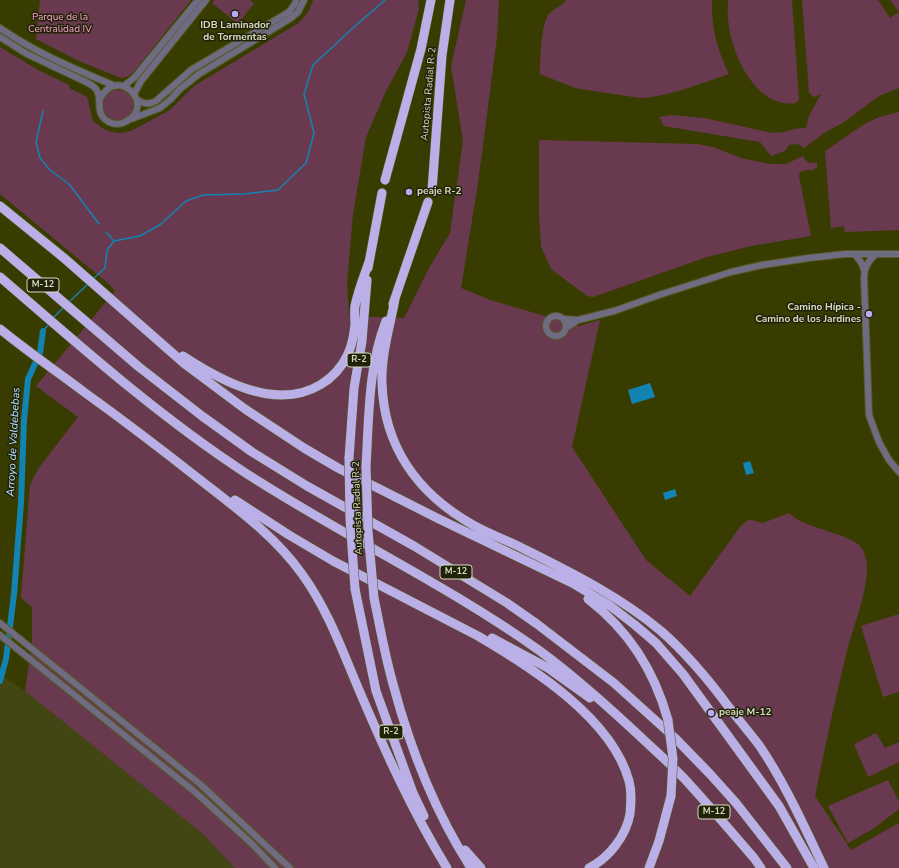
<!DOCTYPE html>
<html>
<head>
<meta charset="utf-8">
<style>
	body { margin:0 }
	canvas { display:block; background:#393c00 }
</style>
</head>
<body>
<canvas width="899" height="868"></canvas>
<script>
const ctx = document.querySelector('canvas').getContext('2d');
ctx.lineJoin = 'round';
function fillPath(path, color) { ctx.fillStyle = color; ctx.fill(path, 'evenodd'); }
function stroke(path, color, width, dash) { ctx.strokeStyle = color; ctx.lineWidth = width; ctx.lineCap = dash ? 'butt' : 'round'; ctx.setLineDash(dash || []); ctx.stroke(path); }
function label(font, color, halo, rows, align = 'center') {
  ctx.font = font + ' "Nunito Sans",sans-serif'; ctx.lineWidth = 3; ctx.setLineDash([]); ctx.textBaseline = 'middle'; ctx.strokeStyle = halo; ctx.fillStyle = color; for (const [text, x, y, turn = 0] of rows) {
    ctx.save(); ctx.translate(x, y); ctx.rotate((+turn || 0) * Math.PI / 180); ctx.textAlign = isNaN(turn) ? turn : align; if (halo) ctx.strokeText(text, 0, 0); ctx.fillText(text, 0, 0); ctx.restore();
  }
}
const built = new Path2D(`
	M0,675l25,16 178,143 32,34h-235z`);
const green = new Path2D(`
	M40,0h151l-58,73 -7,4 -5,1 -42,-17 -43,-22z
	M215,0h35l4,3 -16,21 -26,-21z
	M313,0h105l1,9 -12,43 -21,39 -20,46 -13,77 -6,68 2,34 55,2 24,-48 22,-37 13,-92 -12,-75 15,-66h33l-2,37 -19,146 -17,105 29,12 89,26 21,-6 -28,127 74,113 44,36 50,-69c11,-11 11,-6 23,-4l26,-10c16,17 65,20 74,37 4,9 5,21 3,30 -3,24 -13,47 -19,71 -12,48 -22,96 -32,145l36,54 48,-27v45h-664l-32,-34 -178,-143 7,-50v-34l-11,-9 9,-113 8,-16 40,-52 -42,-31 79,-95 -6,-7 -109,-90v-147l38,23 31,15v3l18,9 6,24 9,7 9,4 9,1 11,-2 39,-21 24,-24 103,-62c8,-7 13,-13 16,-24z
	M566,0h146c-1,27 5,50 17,74 -27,9 -61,23 -89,24l-65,-10 -35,-14c0,-13 1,-51 9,-60 5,-6 11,-6 17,-14z
	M728,0h64l7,99 -3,4c-35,6 -58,-37 -65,-66 -3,-12 -4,-25 -3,-37z
	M802,0h76l12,18 9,-6 -9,-12h9v88l-20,8 -35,26 -20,11 -20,15 -6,-4 -9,1 -4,6 -14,5 -11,-14 -96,-16 -5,-9 13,-2 32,3 68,15 13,-1 9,-3 12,-1 3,-12 12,-22 -7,3 -5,-4z
	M103 105a15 15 0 1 1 30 0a15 15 0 1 1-30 0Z
	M899,112v118l-54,2 -1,-6 -13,2 -6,-77 38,-26 16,-8z
	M539,140l158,4 16,3 28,11 29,6h16l17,-8c3,7 7,7 14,7v4l-4,3h-7l-6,2 -1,4 12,60 -60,10 -44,11 -114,40 -6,-1 -36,-27 -10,-23 -2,-32z
	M899,614v78l-16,5 -22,-71z
	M876,733l9,15 14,-6v20l-31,15 -14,-33z
	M888,780l11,22v7l-26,20 -25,14 -20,-37z`);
const water = new Path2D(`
	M650,383l5,14 -23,7 -4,-14z
	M750,461l4,12 -8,2 -3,-12z
	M675,489l2,7 -12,4 -2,-7z`);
const stream = new Path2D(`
	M43,111l-7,31 4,16 10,12 20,15 29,39
	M106,232l8,9
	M93,279l12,-11 2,-18 7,-9 26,-5 21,-12 25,-23 17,-6 41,-1 34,-4 28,-27 8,-30 -10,-39 9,-29 40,-37 32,-28
	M68,303l21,-20
	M53,318l11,-11
	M43,331l7,-8`);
const canal = new Path2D(`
	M0,681l6,-22 8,-65 7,-91 3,-83 4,-41 12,-26 3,-22`);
const minor = new Path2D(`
	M0,28c36,25 75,41 115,58
	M0,37l27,17 59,28c4,2 8,4 10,7 8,11 -3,24 13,33 6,3 13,2 18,-1 29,-16 -10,-57 -27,-22
	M124,86l11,-9 63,-77
	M134,94l7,-13 65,-81
	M137,100c7,4 12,5 19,1l35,-31 98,-58 6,-8 1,-4
	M131,119l29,-11 11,-9 9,-10 19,-15 92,-56 7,-6 6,-12
	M855,254l7,10 2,6
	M876,254c-7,6 -12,13 -12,23l5,138 10,27 10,18 10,12
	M546 326a10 10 0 1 1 20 0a10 10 0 1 1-20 0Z
	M564,319l14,1 -12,8
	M578,320l36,-9 48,-17 69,-22 31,-7 47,-7 36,-4h54
	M0,623l200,161 90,84
	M0,635l195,157 56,51 24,25`);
const highway = new Path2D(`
	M385,180l36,-131 10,-49
	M432,190l10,-135 8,-55
	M0,206l64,52 122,107 59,44 59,39 34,20 101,51 133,64 37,22 26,20 21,18 27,31 96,132 35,62
	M0,248l139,119 63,49 50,36 55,34 107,60 93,57 30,21 77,59 61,55 35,36 26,29 51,65
	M368,268l14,-75
	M0,277c79,68 157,138 244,195 97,63 202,112 296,179 38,28 72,59 106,91 15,14 31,28 45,44 21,23 42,48 63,72l7,10
	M395,299c-5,27 -14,56 -13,84 2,64 36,111 91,142 16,9 33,15 49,23 48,24 97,48 139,83 25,22 47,48 67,75 10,13 21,26 31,39 26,38 45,81 65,123
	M393,304l35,-102
	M0,329c27,22 56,42 84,63 39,28 77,57 115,87 37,29 75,56 103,95 26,36 40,76 57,116 26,61 53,121 88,178
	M183,356c38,25 93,55 137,29 12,-7 22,-18 28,-31 4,-9 6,-19 7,-30 0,-6 -1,-12 0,-18 3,-15 9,-30 14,-44
	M349,458l5,-70 8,-47 5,-61
	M366,466c3,-48 2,-99 20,-145
	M235,500l54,35 44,26 145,75c53,31 134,82 151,145 3,11 2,22 1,33 -4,22 -21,44 -41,54
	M355,589l21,102 37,102 11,23
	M374,598c6,29 11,58 19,86 17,64 42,128 78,184
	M588,599c41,32 66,71 80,121
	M492,638l56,30 42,30
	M465,850l16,18
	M649,868l10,-27 12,-45`);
const highwayBridge = new Path2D(`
	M349,458l1,61 5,70
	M366,466l2,65 6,67
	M668,720l5,39 -2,37`);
const markers = [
	[235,14,4,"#baaaf6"],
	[409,192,4,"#baaaf6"],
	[869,314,4,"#baaaf6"],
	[711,713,4,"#baaaf6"]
];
const shields = [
	[43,285,32],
	[359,360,24],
	[456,572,32],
	[391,732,24],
	[714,812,32]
];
const shieldNames = [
	["M-12",43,285],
	["R-2",359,360],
	["M-12",456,572],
	["R-2",391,732],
	["M-12",714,812]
];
const parkNames = [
	["Parque de la",60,18],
	["Centralidad IV",60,30]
];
const poiNames = [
	["IDB Laminador",235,26,"center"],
	["de Tormentas",235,38,"center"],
	["peaje R-2",417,192],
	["Camino Hípica -",861,308,"right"],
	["Camino de los Jardines",861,320,"right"],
	["peaje M-12",719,713]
];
const streetNames = [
	["Autopista Radial R-2",429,94,-85],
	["Autopista Radial R-2",358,508,-92]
];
const waterNames = [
	["Arroyo de Valdebebas",14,442,-87]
];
fillPath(built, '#424613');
fillPath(green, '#693a4f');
fillPath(water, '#1383b1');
stroke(stream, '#1383b1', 1.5);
stroke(canal, '#1383b1', 6);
stroke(minor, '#555922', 8);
stroke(highway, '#555922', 10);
stroke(minor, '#6f6b82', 6);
stroke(highway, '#baafe6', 9);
stroke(highwayBridge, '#555922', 10, []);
stroke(highwayBridge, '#baafe6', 9);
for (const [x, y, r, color] of markers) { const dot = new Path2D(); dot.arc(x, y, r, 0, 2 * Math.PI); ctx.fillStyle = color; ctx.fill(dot); stroke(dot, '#20220a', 1.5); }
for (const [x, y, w] of shields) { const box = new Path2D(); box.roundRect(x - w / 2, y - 7, w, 14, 3); ctx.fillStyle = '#20220a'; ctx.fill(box); stroke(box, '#d7dbbe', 1); }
label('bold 9px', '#d7dbbe', null, shieldNames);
label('10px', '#fea3c9', '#20220a', parkNames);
label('bold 10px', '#d7dbbe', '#20220a', poiNames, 'left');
label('10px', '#d7dbbe', '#20220a', streetNames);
label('italic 11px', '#b8e4fd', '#20220a', waterNames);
</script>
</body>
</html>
